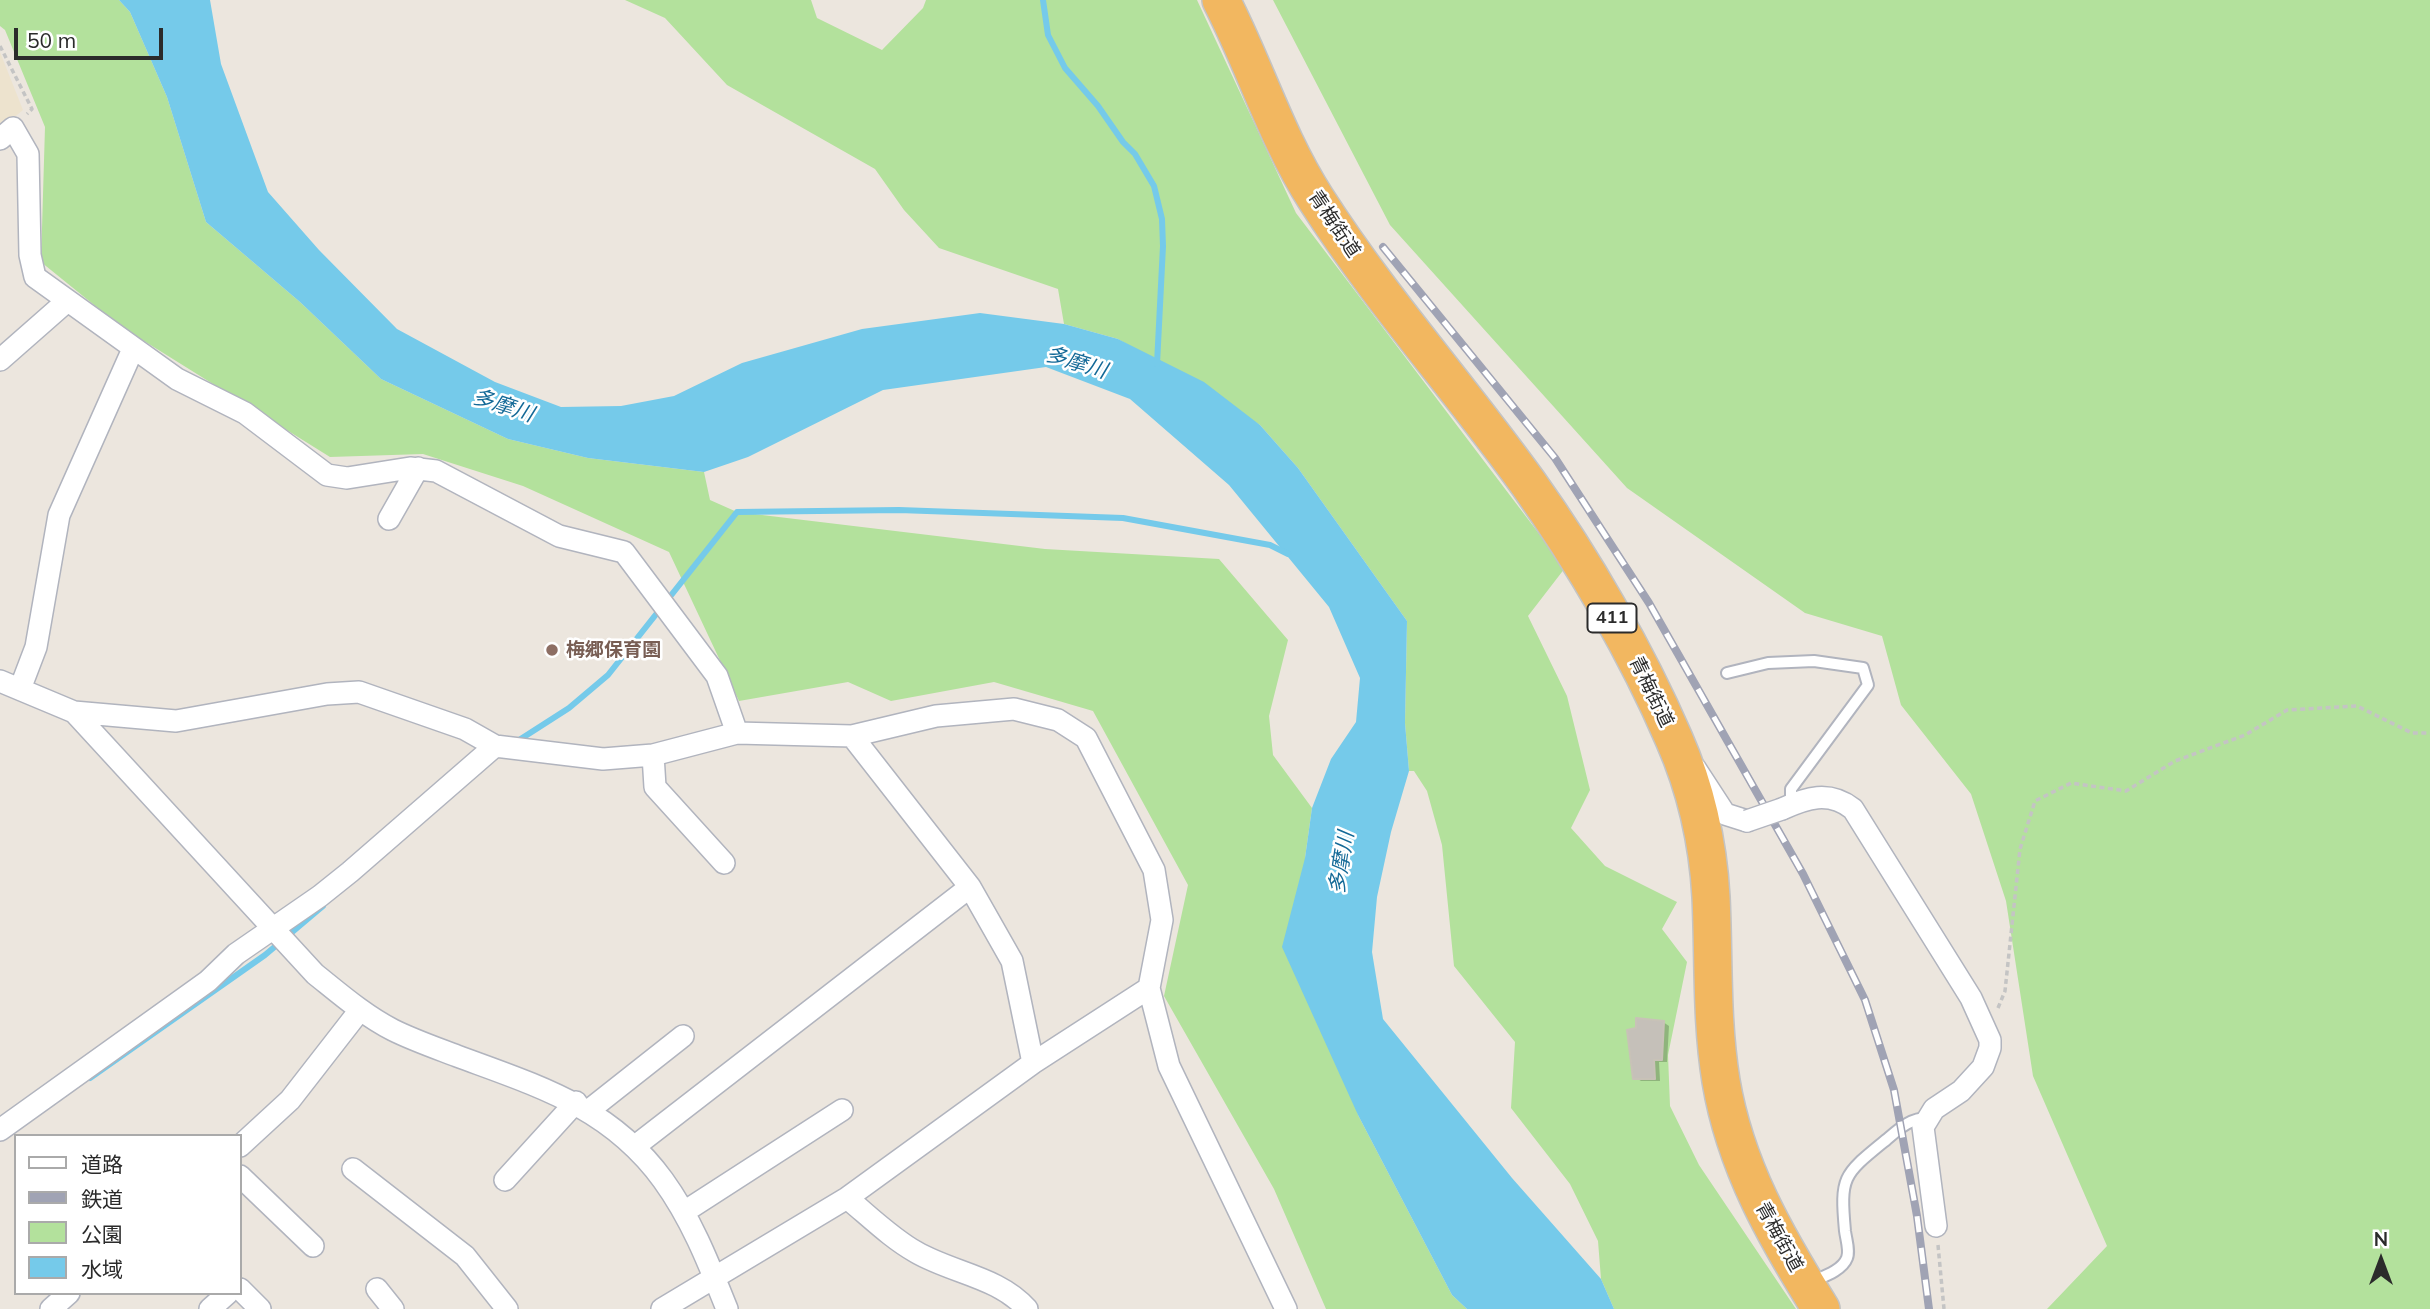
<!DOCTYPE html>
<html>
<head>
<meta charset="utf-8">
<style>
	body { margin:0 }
	#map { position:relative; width:2430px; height:1309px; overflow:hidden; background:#ece6de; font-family:Mulish,"Noto Sans JP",sans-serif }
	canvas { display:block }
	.legend { position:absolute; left:14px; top:1134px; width:228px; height:161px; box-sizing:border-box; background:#fff; border:2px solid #aaa; margin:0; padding:9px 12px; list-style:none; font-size:21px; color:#2b2b2b }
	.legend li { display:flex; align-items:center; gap:14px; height:35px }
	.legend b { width:35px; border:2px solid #aaa }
	.north { position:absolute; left:2346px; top:1225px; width:70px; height:70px; -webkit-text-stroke:5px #fff; paint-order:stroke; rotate:0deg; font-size:19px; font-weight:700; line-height:28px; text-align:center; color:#2b2b2b }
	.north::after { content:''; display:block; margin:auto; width:24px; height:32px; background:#2b2b2b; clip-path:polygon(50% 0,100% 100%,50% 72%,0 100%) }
	.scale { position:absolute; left:14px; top:28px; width:149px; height:32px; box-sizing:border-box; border:4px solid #2b2b2b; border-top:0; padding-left:9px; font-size:21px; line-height:24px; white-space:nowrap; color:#2b2b2b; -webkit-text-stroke:5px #fff; paint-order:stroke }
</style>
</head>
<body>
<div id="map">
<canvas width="2430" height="1309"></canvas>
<ul class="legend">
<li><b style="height:9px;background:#fff"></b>道路</li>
<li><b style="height:9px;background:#a0a3b4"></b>鉄道</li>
<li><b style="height:19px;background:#b3e19c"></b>公園</li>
<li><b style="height:19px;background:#75caea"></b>水域</li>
</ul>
<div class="north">N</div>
<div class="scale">50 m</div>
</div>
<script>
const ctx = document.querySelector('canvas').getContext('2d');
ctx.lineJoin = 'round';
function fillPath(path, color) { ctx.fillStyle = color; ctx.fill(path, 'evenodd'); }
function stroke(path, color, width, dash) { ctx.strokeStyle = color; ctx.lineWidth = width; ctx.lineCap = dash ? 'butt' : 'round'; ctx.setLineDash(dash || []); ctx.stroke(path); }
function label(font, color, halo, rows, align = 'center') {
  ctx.font = font + ' Mulish,"Noto Sans JP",sans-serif'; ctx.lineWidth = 5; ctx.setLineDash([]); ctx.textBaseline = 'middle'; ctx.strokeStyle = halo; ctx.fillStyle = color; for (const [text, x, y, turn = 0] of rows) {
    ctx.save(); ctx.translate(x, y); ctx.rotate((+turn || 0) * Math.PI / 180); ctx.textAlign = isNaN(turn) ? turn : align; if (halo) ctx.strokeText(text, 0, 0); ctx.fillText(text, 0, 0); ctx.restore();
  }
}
const education = new Path2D(`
	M0,52l23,58 -23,19z`);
const green = new Path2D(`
	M0,0h119l11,12 37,85 39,125 94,80 81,77 127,60 80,19 116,14 6,28 27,12 308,37 174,10 69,81 -19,76 4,39 39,53 -7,50 53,257 94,180 15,14h-141l-52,-120 -110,-193 24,-111 -95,-174 -99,-29 -103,19 -43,-19 -109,19 -70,-149 -146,-66 -100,-32 -93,3 -210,-131 -79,-64 4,-135 -40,-97 -5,-4z
	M625,0h186l6,18 65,32 41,-42 3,-8h271l99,213 269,355 -37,48 39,80 23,94 -19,38 34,38 72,36 -15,27 25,33 -19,93 2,51 29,59 97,144h-182l-13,-30 -3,-38 -28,-57 -59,-76 4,-66 -61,-76 -12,-121 -15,-54 -13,-20h-5l-4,-48 2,-102 -109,-153 -38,-43 -142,-86 -54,-15 -6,-35 -119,-41 -35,-38 -29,-41 -148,-84 -62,-67z
	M1273,0h1157v1309h-383l60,-63 -74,-170 -27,-175 -35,-107 -70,-89 -19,-69 -77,-23 -178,-125 -237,-263z`);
const water = new Path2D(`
	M119,0h91l11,64 47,128 51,58 78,79 98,53 66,25 60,-1 53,-10 68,-33 120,-34 118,-16 84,11 54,15 86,43 56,43 38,43 109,153 -2,102 4,48 -18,61 -14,65 -5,55 11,67 129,159 89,101 13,30h-147l-15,-14 -94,-180 -76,-168 23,-89 7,-50 19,-49 25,-37 4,-44 -31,-71 -100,-122 -99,-86 -84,-32 -163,23 -135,67 -44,15 -116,-14 -80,-19 -127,-60 -81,-77 -94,-80 -39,-125 -37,-85z`);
const shadow = new Path2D(`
	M1663,1022l6,4 -2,36h-8l1,19h-19l-6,-4z`);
const stream = new Path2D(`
	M1043,0l5,35 17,33 33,38 25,36 12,12 19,32 8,33 1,27 -6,118
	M516,742l53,-34 39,-33 129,-163 162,-2 224,8 147,27 18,9
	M90,1078l175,-123 58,-49`);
const building = new Path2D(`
	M1636,1018l28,3 -2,39h-8l1,19h-22l-6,-49 9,-2z`);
const path = new Path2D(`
	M0,46l32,63 -5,5
	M1998,1008l7,-17 15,-142 15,-48 36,-18 55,8 49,-30 70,-26 42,-25 70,-4 55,27h18
	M1938,1245l6,64`);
const service = new Path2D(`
	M1727,673l41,-10 46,-2 49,7 5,17 -77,104v16
	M1811,1282c11,-5 31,-11 36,-24 3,-7 -1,-19 -2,-27 -5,-55 -2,-56 41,-91 13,-11 24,-22 42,-22`);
const minor = new Path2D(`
	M0,139l13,-11 15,26 2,101 5,22 142,102 68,34 82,62 20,3 63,-10 26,3 123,65 65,16 93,124 20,57
	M0,360l66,-58
	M389,519l29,-51
	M0,681l74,31 241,262c25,20 49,41 78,56 20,10 43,18 64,26 81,30 153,51 206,124 29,40 46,84 64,129
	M20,689l16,-42 23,-132 74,-166
	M74,712l102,9 151,-27 32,-2 106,37 30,17 108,13 50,-4 84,-22 115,3 84,-20 78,-7 44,11 28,18 68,132 8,50 -13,68 20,78 117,243
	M852,736l118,151 42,74 21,102
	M653,755l2,32 69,76
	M1695,768l30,46 22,7
	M1782,809c24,-11 47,-19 71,0l118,189 19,42v8l-7,19 -22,24 -27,18 -11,18 13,99
	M588,1111l95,-75
	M0,1130l208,-149 28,-27 84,-58 30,-24 145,-126
	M240,1146l50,-46 70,-90
	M634,1147l336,-260
	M353,1169l112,87 42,53
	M240,1176l73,70
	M505,1180l71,-78
	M847,1198c22,18 44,40 69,54 36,21 83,25 111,57
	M684,1212l158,-102
	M240,1289l20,20
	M377,1289l16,20
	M51,1309l18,-16
	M210,1309l18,-16
	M662,1309l185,-111 186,-135 116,-75`);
const trunk = new Path2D(`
	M1221,0c34,66 55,137 95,199 64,100 143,188 212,284 55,77 109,170 146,256 22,50 34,104 37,158 3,61 0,123 10,184 14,85 55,156 100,228`);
const rail = new Path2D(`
	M1383,247l172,211 94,145 154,271 62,126 29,90 23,126 12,93`);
const minorBridge = new Path2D(`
	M1747,821l35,-12`);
const markers = [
	[552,650,7,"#8d6e63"]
];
const shields = [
	[1612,618,49]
];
const shieldNames = [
	["411",1612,618]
];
const streetNames = [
	["青梅街道",1334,224,56],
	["青梅街道",1651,692,64],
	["青梅街道",1779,1237,61]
];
const educationNames = [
	["梅郷保育園",566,650]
];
const waterNames = [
	["多摩川",1076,363,17],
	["多摩川",503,406,18],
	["多摩川",1342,863,-81]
];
fillPath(education, '#ede3ce');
fillPath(green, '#b3e19c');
fillPath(water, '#75caea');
fillPath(shadow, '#0003');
stroke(stream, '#75caea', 6);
fillPath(building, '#c5c0b9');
stroke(building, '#c8c2b7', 2);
stroke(service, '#b1b4be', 14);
stroke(minor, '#b1b4be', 24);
stroke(trunk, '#c4c4c4', 40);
stroke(path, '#c4c4c4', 3.5, [5, 3.5]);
stroke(service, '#fff', 10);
stroke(minor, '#fff', 21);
stroke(trunk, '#f2b760', 37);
stroke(rail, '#a0a3b4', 8);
stroke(rail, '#fff', 5, [16]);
stroke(minorBridge, '#b1b4be', 24, []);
stroke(minorBridge, '#fff', 21);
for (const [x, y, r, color] of markers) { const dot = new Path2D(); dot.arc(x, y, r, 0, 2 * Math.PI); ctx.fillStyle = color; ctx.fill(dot); stroke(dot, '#fff', 2.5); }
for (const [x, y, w] of shields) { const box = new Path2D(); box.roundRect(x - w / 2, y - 14.5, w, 29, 5); ctx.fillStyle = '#fff'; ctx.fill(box); stroke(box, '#2b2b2b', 2); }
label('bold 18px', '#2b2b2b', null, shieldNames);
label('19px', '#2b2b2b', '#fff', streetNames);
label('bold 19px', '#785e54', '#fff', educationNames, 'left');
label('italic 21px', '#136997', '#fff', waterNames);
</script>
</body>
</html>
